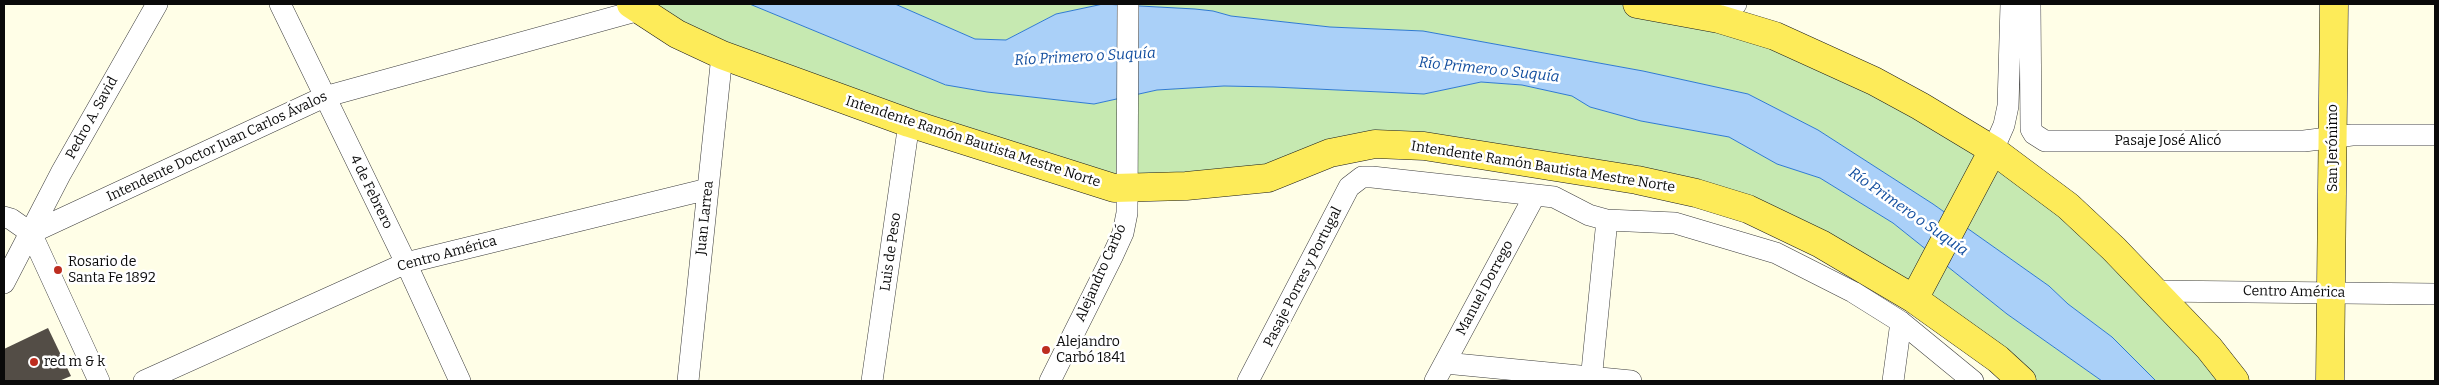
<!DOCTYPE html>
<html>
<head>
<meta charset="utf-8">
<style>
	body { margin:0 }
	#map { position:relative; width:2439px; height:385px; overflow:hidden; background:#fffee7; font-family:Bitter,serif }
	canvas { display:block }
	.frame { position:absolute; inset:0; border:5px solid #0a0a0a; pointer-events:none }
</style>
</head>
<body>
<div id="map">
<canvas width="2439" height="385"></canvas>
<div class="frame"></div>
</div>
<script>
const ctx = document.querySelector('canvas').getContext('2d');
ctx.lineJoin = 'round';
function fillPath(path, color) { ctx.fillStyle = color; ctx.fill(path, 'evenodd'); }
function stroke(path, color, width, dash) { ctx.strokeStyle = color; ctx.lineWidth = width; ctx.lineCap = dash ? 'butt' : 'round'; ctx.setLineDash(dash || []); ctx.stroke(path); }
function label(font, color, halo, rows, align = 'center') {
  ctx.font = font + ' Bitter,serif'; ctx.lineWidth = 5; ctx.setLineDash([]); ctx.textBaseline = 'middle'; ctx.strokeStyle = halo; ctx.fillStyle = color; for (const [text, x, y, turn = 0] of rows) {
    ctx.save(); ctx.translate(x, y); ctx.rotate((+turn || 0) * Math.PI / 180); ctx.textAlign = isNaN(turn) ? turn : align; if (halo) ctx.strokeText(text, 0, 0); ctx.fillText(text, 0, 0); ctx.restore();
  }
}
const green = new Path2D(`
	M631,4h119l196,81 41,7 107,12 63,-14 67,-4 49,1 151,7 57,-12 41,3 51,11 17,11 51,14 88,16 48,27 43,14 73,45 114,91 95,67h-80l-241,-158 -357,-77 -94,7 -201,36 -121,-33z
	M895,4h208l-47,10 -50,26 -31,-1z
	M1118,4h519l82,15 274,131 242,231h-79l-44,-44 -44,-33 -19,-18 -116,-82 -115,-74 -70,-36 -105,-23 -220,-40 -93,-4 -99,-11 -18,-5z`);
const water = new Path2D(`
	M750,4h145l80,35 31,1 50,-26 47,-10 92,5 18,2 18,5 99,11 93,4 220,40 105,23 70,36 115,74 116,82 19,18 44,33 44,44h-54l-95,-67 -114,-91 -73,-45 -43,-14 -48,-27 -88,-16 -51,-14 -18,-11 -50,-11 -41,-3 -57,12 -151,-7 -49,-1 -67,4 -63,14 -107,-12 -41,-7z`);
const building = new Path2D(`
	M48,328l23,48 -12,5h-55v-32z`);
const minor = new Path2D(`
	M280,4l126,259 54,118
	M2030,4l1,125 3,5 11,7h259l48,-6h83
	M1694,7l42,-3
	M1993,150l11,-25 4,-19 3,-102
	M4,217l7,2 20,14
	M31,233l293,-136 316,-87
	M31,233l68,148
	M4,283l57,-110 96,-169
	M2154,291l281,3
	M1445,363l186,18
	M144,381l262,-118 302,-74
	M688,381l34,-326
	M872,381l37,-258
	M1050,381l63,-126 10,-22 4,-20 1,-209
	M1248,381l101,-194 13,-10h10l182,20 35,18 18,5 68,3 101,30 77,39 48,30 72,59
	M1435,381l100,-186
	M1591,381l16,-161
	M1893,381l8,-59`);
const major = new Path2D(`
	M631,4l46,30 45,21 187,68 205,65 72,-2 82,-8 62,-25 45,-9 49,2 213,34 59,13 52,16 73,35 93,55 84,60 24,22
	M1637,4l82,15 56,17 99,45 46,25 73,44 75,56 46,43 95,99 26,33
	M1914,299l79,-149
	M2330,381l4,-377`);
const markers = [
	[58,270,5,"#bd2d1f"],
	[1046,350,5,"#bd2d1f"],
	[34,362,5,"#bd2d1f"]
];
const streetNames = [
	["Pedro A. Savid",92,118,-61],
	["Pasaje José Alicó",2168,141],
	["Intendente Ramón Bautista Mestre Norte",973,142,18],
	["Intendente Doctor Juan Carlos Ávalos",217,147,-25],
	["San Jerónimo",2333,148,-90],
	["Intendente Ramón Bautista Mestre Norte",1543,167,9],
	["4 de Febrero",371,192,64],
	["Juan Larrea",705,218,-84],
	["Luis de Peso",891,252,-82],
	["Centro América",447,254,-15],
	["Alejandro Carbó",1101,273,-66],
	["Pasaje Porres y Portugal",1303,277,-63],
	["Manuel Dorrego",1485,288,-62],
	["Centro América",2294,292,1]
];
const poiNames = [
	["Rosario de",68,262],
	["Santa Fe 1892",68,278],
	["Alejandro",1056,342],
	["Carbó 1841",1056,358],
	["red m & k",44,362]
];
const waterNames = [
	["Río Primero o Suquía",1085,57,-3],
	["Río Primero o Suquía",1489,70,6],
	["Río Primero o Suquía",1908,212,35]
];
fillPath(green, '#c6e9b1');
fillPath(water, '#aad0f8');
stroke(water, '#2f7ad1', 1);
fillPath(building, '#534d46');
stroke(minor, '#3d3d3d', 22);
stroke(major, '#1b1b1b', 29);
stroke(minor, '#fff', 21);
stroke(major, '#fdeb59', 28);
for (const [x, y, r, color] of markers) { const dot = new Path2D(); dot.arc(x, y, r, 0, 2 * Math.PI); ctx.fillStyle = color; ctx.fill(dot); stroke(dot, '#fff', 2); }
label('14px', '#0a0a0a', '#fff', streetNames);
label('14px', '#0a0a0a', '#fff', poiNames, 'left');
label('italic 15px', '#114d9e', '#fff', waterNames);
</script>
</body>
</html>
